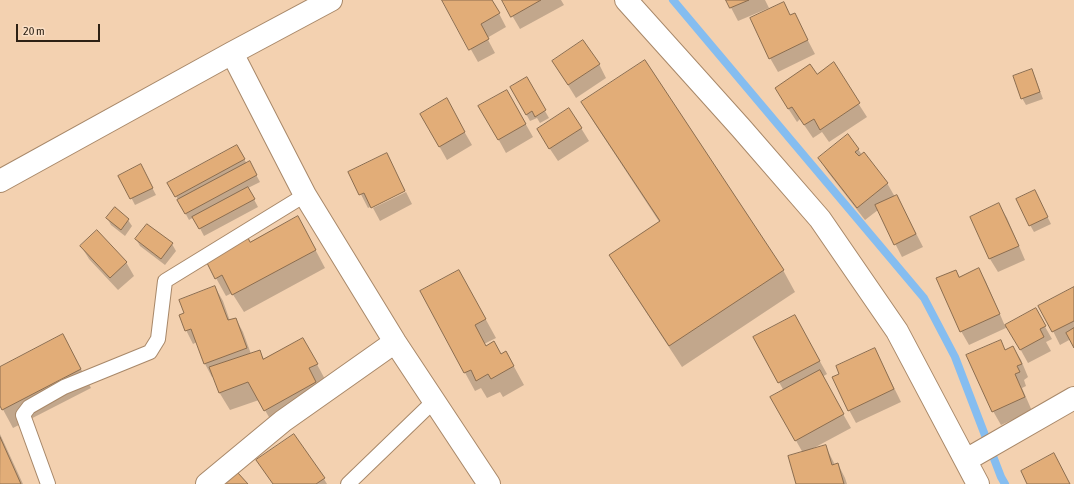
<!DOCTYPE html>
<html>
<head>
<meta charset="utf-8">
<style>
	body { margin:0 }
	#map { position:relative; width:1074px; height:484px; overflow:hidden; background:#f3d1b0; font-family:"Asap Condensed",sans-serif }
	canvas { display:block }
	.scale { position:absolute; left:16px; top:24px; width:84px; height:18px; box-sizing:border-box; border:2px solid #2d2114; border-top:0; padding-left:5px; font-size:12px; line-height:14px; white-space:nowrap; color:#2d2114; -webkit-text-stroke:3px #fbe0c6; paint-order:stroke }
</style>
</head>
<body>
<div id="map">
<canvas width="1074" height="484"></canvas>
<div class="scale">20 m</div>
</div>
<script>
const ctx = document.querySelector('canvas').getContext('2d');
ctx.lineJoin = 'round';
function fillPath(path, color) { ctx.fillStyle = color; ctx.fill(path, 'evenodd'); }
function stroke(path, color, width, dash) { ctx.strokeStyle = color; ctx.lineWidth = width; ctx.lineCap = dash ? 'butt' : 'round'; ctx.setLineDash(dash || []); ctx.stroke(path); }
const shadow = new Path2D(`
	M443,0h49l14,27 -19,11 8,15 -17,9z
	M503,0h58l3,5 -44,24z
	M727,0h38l4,8 -31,13z
	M794,14l21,40 -37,18 -8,-14 20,-42z
	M553,61l46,3 7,14 -30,20z
	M833,64l34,53 -38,25 -7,-10 -9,6 -13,-19 -3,3 -13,-20 32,-27z
	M1032,71l3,6 8,22 -17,6 -4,-7z
	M526,78l23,40 -9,5 -3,-5 -7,3 -19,-34z
	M507,91l26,46 -27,16 -26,-47z
	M446,100l26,45 -25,15 -26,-46z
	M582,102l201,168 12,22 -113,75 -59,-90 -13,-21 50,-33 -65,-99z
	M581,128l8,13 -31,20 -12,-18z
	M237,147l10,17 6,5 7,13 -12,6 10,19 -54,29 -10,-19 -5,3 -20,-37z
	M858,149l4,6 25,28 8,14 2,-1 26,51 -21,10 -24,-47 -13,10 -38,-49 -8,-13z
	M386,154l19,36 -37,18 -18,-35z
	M144,172l12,23 -21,10 -15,-29z
	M406,192l6,12 -32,17 -7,-13z
	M1038,198l13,26 -17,8 -4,-7z
	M999,205l8,13 18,42 -27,12 -8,-13 -19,-42z
	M107,218l21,2 4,6 -7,10 -14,-11z
	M308,236l17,32 -81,44 -12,-19 -6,3 -10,-18 34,-35z
	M136,239l36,5 4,7 -11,14 -25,-19z
	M81,246l45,16 8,14 -16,14 -29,-31z
	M979,269l7,13 19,44 30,-17 17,30 -6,3 5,9 -23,12 -20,-36 -39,18 -8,-14 -5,-60 4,7z
	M215,287l8,14 7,20 6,-2 7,13 8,22 8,-3 5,8 49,-2 14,26 -51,46 -17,-29 -29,10 -11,-18 -5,-16 -2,1 -7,-13 -8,-22 -4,2 -7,-14 -1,-16z
	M1074,288v58l-3,-7 -11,6 -7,-14z
	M469,289l27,49 -12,6 2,3 15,8 5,-3 18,33 -21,12 -3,-5 -13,6 -6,-10 -6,3 -54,-99z
	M802,329l25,45 -5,3 29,51 -41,22 16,-3 9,18 3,-1 7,14 2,6h-50l6,-31 -31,-55 12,-7 -30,-53z
	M63,335l28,53 -78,40 -13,-24v-36z
	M1000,341l5,9 8,-3 8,13 7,17 -4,3 2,6 -4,2 10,23 -31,14 -8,-14z
	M875,349l26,53 -45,21 -7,-13 -9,-36z
	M0,434l23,50h-23z
	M257,460l67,19 3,5h-54z`);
const stream = new Path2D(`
	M673,0l251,298 31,59 46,120 4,7`);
const building = new Path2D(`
	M442,0h50l8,13 -19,11 8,15 -20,11z
	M502,0h39l-30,17z
	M726,0h23l-19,8z
	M784,2l6,13 5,-2 13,27 -39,19 -19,-41z
	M583,40l17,24 -32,21 -16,-24z
	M645,60l139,210 -115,76 -60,-91 51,-34 -79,-119z
	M834,62l26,41 -40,27 -6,-11 -10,6 -12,-18 -4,2 -13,-21 35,-24 7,10z
	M1032,69l8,23 -19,7 -8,-23z
	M527,77l19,33 -11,7 -3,-6 -6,4 -16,-28z
	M507,90l19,34 -28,16 -20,-34z
	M447,98l18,34 -26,15 -19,-33z
	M569,108l13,20 -33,21 -12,-20z
	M848,134l11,15 -4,3 4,4 5,-4 24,31 -31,25 -39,-50z
	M237,145l8,14 -70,38 -8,-14z
	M387,153l18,38 -34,17 -7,-15 -5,2 -11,-23z
	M250,161l7,14 -72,39 -8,-14z
	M141,164l12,24 -23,11 -12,-23z
	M248,187l7,12 -56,30 -7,-12z
	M1035,190l13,27 -19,9 -13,-27z
	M897,195l19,39 -22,11 -19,-40z
	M999,203l20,43 -30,13 -19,-42z
	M115,207l14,12 -8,11 -15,-12z
	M298,216l18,34 -84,45 -10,-20 -7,4 -9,-18 42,-23 2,4z
	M147,224l26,19 -12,16 -26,-20z
	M97,230l30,32 -17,16 -30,-32z
	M979,268l21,46 -40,18 -24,-54 20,-8 3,7z
	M459,270l27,49 -11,6 11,21 8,-5 7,13 5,-3 8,15 -23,13 -3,-5 -12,7 -5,-11 -7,3 -44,-82z
	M215,286l13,34 8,-2 11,30 -43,16 -13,-35 -6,2 -6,-16 5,-2 -5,-13z
	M1074,287v34l-22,11 -14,-26z
	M1036,308l10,18 -6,3 4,8 -24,13 -15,-25z
	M795,315l25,46 -42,22 -25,-46z
	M1074,328v20l-8,-15z
	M63,334l18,35 -79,41 -2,-4v-39z
	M303,338l15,26 -9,4 7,14 -52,29 -16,-29 -29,11 -10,-26 51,-17 3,9z
	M1001,340l4,10 8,-4 9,18 -5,2 3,6 -5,2 10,23 -33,15 -26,-57z
	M875,348l19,41 -46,22 -16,-34 7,-3 -3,-8z
	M820,370l24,44 -49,27 -25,-44z
	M294,434l31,44 -9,6h-43l-17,-24z
	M0,437l21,47h-21z
	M826,445l6,20 6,-2 6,21h-48l-8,-28z
	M1054,453l16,31h-43l-6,-13z
	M238,473l10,11h-23z`);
const lane = new Path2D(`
	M48,484l-25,-69 6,-8 35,-20 86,-35 8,-13 7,-58 140,-86
	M348,484l86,-83`);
const street = new Path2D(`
	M626,0l115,128 79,91 77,112 81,153
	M232,53l73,142 90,147 94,142
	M0,181l232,-128 99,-53
	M966,460l108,-62
	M207,484l76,-63 112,-79`);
fillPath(shadow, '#0003');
stroke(stream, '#85bdf0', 8);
fillPath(building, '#e2ad78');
stroke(building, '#8b6d4f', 1);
stroke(lane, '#a88869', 16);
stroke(street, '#a88869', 24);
stroke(lane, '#fff', 14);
stroke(street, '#fff', 22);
</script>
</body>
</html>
